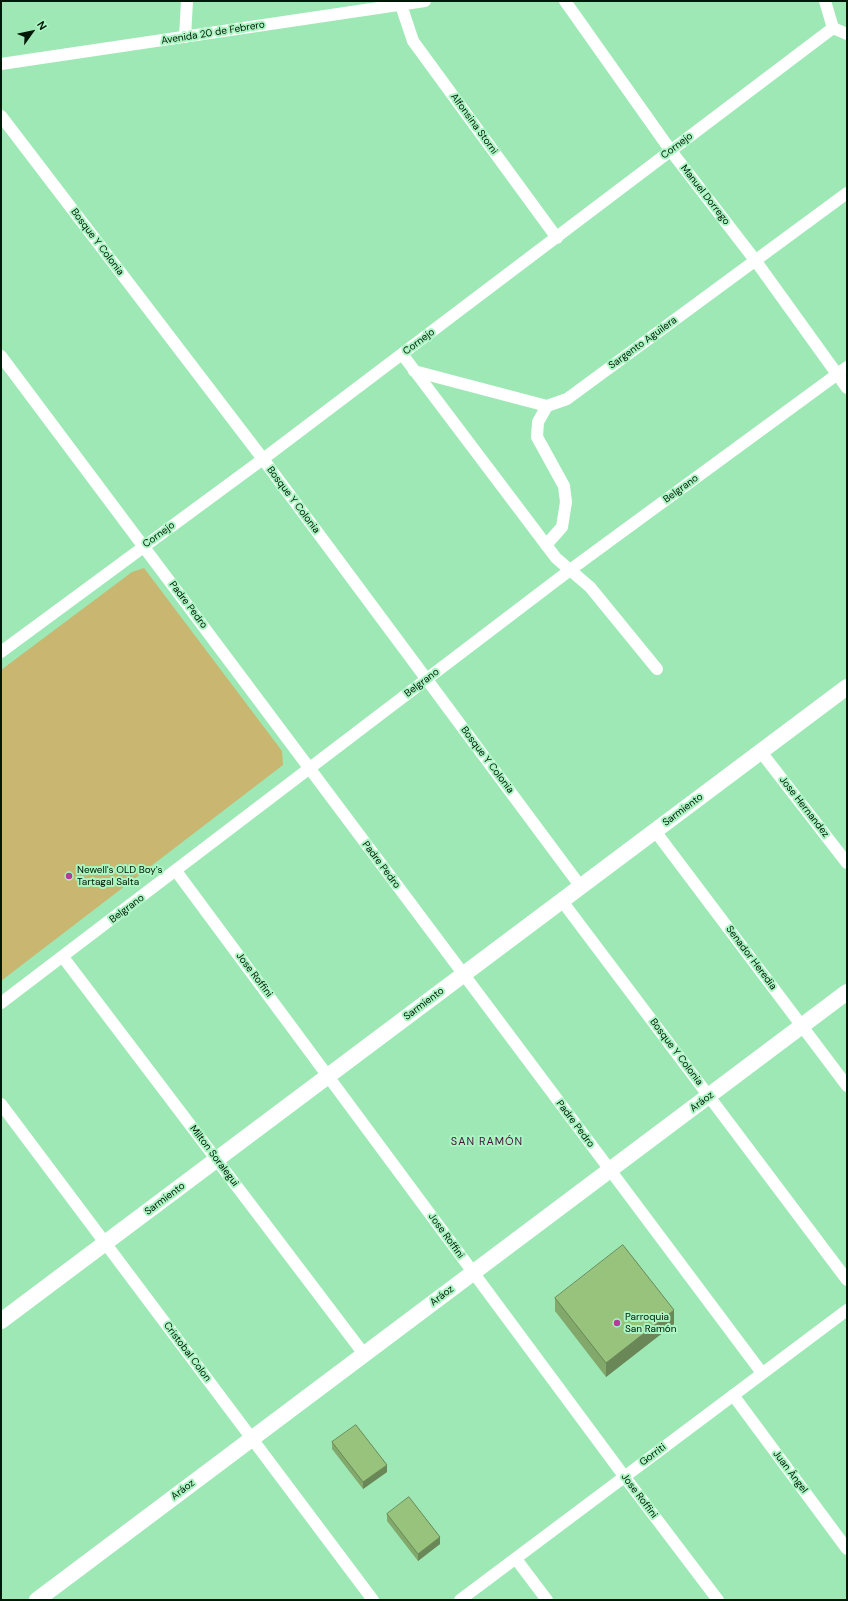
<!DOCTYPE html>
<html>
<head>
<meta charset="utf-8">
<style>
	body { margin:0 }
	#map { position:relative; width:848px; height:1601px; overflow:hidden; background:#9ee8b6; font-family:"DM Sans",sans-serif }
	canvas { display:block }
	.frame { position:absolute; inset:0; border:2px solid #001807; pointer-events:none }
	.north { position:absolute; left:12px; top:12px; width:40px; height:40px; -webkit-text-stroke:3px #abf5c2; paint-order:stroke; rotate:57deg; font-size:11px; font-weight:700; line-height:16px; text-align:center; color:#001807 }
	.north::after { content:''; display:block; margin:auto; width:14px; height:18px; background:#001807; clip-path:polygon(50% 0,100% 100%,50% 72%,0 100%) }
</style>
</head>
<body>
<div id="map">
<canvas width="848" height="1601"></canvas>
<div class="frame"></div>
<div class="north">N</div>
</div>
<script>
const ctx = document.querySelector('canvas').getContext('2d');
ctx.lineJoin = 'round';
function fillPath(path, color) { ctx.fillStyle = color; ctx.fill(path, 'evenodd'); }
function stroke(path, color, width, dash) { ctx.strokeStyle = color; ctx.lineWidth = width; ctx.lineCap = dash ? 'butt' : 'round'; ctx.setLineDash(dash || []); ctx.stroke(path); }
function label(font, color, halo, rows, align = 'center') {
  ctx.font = font + ' "DM Sans",sans-serif'; ctx.lineWidth = 4; ctx.setLineDash([]); ctx.textBaseline = 'middle'; ctx.strokeStyle = halo; ctx.fillStyle = color; for (const [text, x, y, turn = 0] of rows) {
    ctx.save(); ctx.translate(x, y); ctx.rotate((+turn || 0) * Math.PI / 180); ctx.textAlign = isNaN(turn) ? turn : align; if (halo) ctx.strokeText(text, 0, 0); ctx.fillText(text, 0, 0); ctx.restore();
  }
}
const green = new Path2D(`
	M144,568l138,183 1,14 -282,216v-311l131,-98z`);
const minor = new Path2D(`
	M565,1l106,150 84,109 92,128
	M825,1l8,27 14,6
	M401,5l12,36 144,197
	M185,37l2,-36
	M1,64l424,-63
	M1,116l262,343 318,428
	M402,354l154,204 34,29 67,82
	M1,356l761,1017
	M414,371l133,35 20,-7 280,-206
	M546,545l16,-18 4,-25 -2,-16 -27,-49 1,-15 9,-16
	M1,652l262,-193 570,-431
	M761,752l86,111
	M655,831l192,255
	M176,871l448,605 94,124
	M562,901l285,379
	M63,957l301,397
	M1,1003l569,-433 277,-203
	M1,1104l372,496
	M733,1395l114,154
	M516,1559l31,41
	M460,1600l387,-290`);
const tertiary = new Path2D(`
	M1,1321l846,-634
	M37,1600l810,-608`);
const wall = new Path2D(`
	M555,1298l119,26 -68,53 -51,-66z
	M332,1442l55,30 -24,17 -31,-40z
	M387,1514l53,30 -22,17 -31,-40z`);
const shadedWall = new Path2D(`
	M674,1310v14l-68,53v-14z
	M387,1465v7l-24,17v-7z
	M440,1537v7l-22,17v-7z`);
const building = new Path2D(`
	M623,1245l51,65 -68,53 -51,-65z
	M356,1425l31,40 -24,17 -31,-40z
	M409,1497l31,40 -22,17 -31,-40z`);
const markers = [
	[69,876,4,"#ae3f9d"],
	[617,1323,4,"#ae3f9d"]
];
const streetNames = [
	["Avenida 20 de Febrero",213,33,-9],
	["Alfonsina Storni",474,124,54],
	["Cornejo",677,146,-37],
	["Manuel Dorrego",705,195,52],
	["Bosque Y Colonia",97,242,53],
	["Cornejo",419,342,-37],
	["Sargento Aguilera",643,343,-36],
	["Belgrano",681,489,-36],
	["Bosque Y Colonia",293,500,53],
	["Cornejo",159,535,-36],
	["Padre Pedro",188,605,53],
	["Belgrano",422,683,-37],
	["Bosque Y Colonia",487,760,53],
	["Jose Hernandez",804,807,52],
	["Sarmiento",683,810,-37],
	["Padre Pedro",381,865,53],
	["Belgrano",127,909,-37],
	["Senador Heredia",751,958,53],
	["Jose Roffini",254,975,53],
	["Sarmiento",424,1004,-37],
	["Bosque Y Colonia",676,1052,53],
	["Aráoz",702,1102,-37],
	["Padre Pedro",575,1124,53],
	["Milton Soralegui",214,1156,53],
	["Sarmiento",165,1199,-37],
	["Jose Roffini",446,1236,54],
	["Aráoz",442,1296,-37],
	["Cristobal Colon",187,1352,53],
	["Gorriti",653,1455,-37],
	["Juan Ángel",790,1472,53],
	["Aráoz",183,1490,-37],
	["Jose Roffini",639,1496,53]
];
const poiNames = [
	["Newell's OLD Boy's",77,870],
	["Tartagal Salta",77,882],
	["Parroquia",625,1317],
	["San Ramón",625,1329]
];
const neighbourhoodNames = [
	["SAN RAMÓN",487,1142]
];
fillPath(green, '#c9b670');
stroke(minor, '#fff', 12);
stroke(tertiary, '#fff', 16);
fillPath(wall, '#82a86b');
fillPath(shadedWall, '#6a8857');
fillPath(building, '#97c37c');
stroke(building, '#6a8857', 1);
for (const [x, y, r, color] of markers) { const dot = new Path2D(); dot.arc(x, y, r, 0, 2 * Math.PI); ctx.fillStyle = color; ctx.fill(dot); stroke(dot, '#abf5c2', 1.5); }
label('10px', '#001807', '#abf5c2', streetNames);
label('10px', '#001807', '#abf5c2', poiNames, 'left');
ctx.letterSpacing = '1px';
label('11px', '#45103d', '#abf5c2', neighbourhoodNames);
ctx.letterSpacing = '0px';
</script>
</body>
</html>
